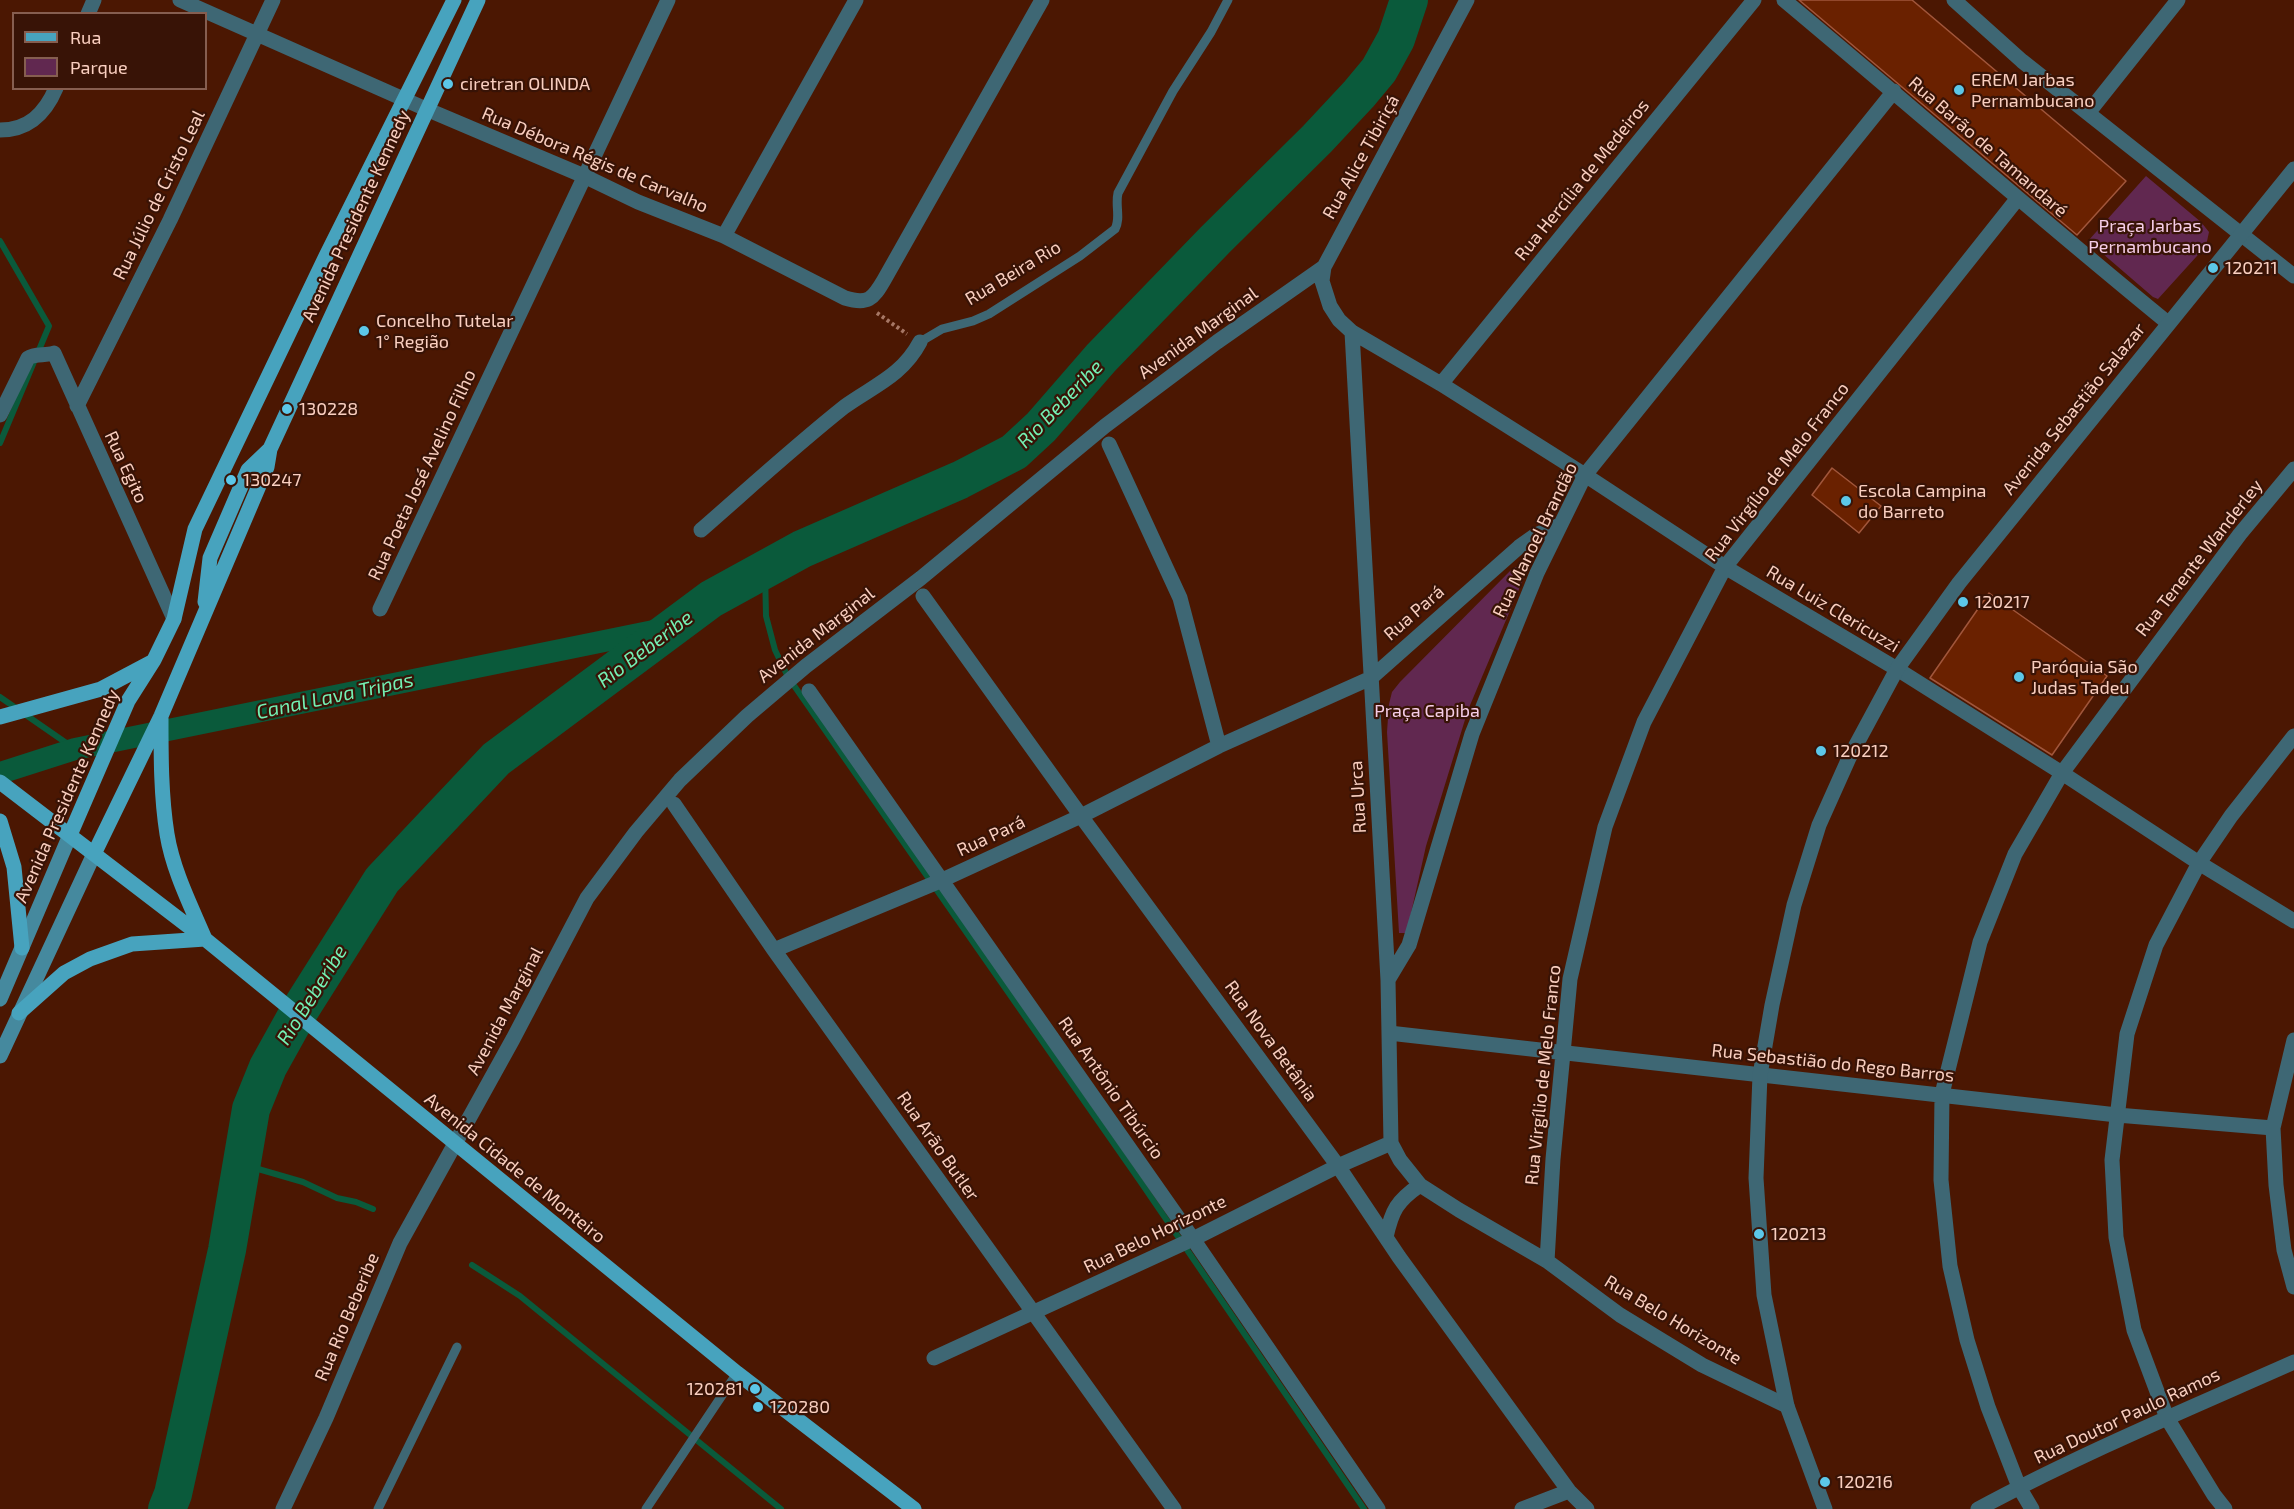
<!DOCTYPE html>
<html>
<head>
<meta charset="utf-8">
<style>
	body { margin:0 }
	#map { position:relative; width:2294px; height:1509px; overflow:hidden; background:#4b1702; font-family:"Exo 2",sans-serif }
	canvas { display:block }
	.legend { position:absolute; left:12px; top:12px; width:195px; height:78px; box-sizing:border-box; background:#381306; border:2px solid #865e50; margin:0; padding:8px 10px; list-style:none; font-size:18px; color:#facfc0 }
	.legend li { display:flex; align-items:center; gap:12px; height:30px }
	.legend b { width:30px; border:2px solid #865e50 }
</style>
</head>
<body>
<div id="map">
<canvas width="2294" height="1509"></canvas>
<ul class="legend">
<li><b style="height:8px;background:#47a3be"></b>Rua</li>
<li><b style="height:16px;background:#612850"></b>Parque</li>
</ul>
</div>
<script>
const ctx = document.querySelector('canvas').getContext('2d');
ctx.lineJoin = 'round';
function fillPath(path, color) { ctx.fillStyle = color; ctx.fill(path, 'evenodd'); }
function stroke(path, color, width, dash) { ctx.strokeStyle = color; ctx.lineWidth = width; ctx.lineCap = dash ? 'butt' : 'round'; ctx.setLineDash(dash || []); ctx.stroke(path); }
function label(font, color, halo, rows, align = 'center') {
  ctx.font = font + ' "Exo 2",sans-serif'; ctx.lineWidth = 4.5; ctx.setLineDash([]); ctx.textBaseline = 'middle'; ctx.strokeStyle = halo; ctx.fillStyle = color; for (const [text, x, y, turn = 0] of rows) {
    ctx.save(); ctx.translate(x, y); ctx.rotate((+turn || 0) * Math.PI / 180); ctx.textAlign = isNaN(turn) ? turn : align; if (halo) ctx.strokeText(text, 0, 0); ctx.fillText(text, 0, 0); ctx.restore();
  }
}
const green = new Path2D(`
	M2146,176l55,46 8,10 -3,14 -48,53 -5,-2 -65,-56z
	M1516,567l5,2 4,6 -57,135 -42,136 -19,85 -1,2h-7l-12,-201 2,-28 3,-12 8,-10 112,-113z`);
const stream = new Path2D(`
	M0,241l49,85 -49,117
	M765,570l1,46 9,34 13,27 352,504 224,328
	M0,697l75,52
	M241,1164l62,18 34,16 19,4 17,7
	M472,1265l48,31 261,213`);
const canal = new Path2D(`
	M0,773l75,-24 598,-122`);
const river = new Path2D(`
	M167,1509l6,-15 54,-244 24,-141 17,-42 30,-54 84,-133 114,-121 215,-160 91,-50 158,-69 54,-28 27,-25 60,-69 114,-118 102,-101 42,-45 20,-24 17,-31 13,-39`);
const building = new Path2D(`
	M1799,0h113l214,181 -49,54z
	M1832,468l49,38 -22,27 -47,-38z
	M1989,593l118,83 -55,79 -122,-77z`);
const path = new Path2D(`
	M877,313l30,21`);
const service = new Path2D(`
	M920,342l22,-13 31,-8 16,-7 91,-58 35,-27c6,-11 0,-23 3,-36l55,-102 38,-59 17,-32
	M378,1509l79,-162
	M646,1509l91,-136`);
const pedestrian = new Path2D(`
	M701,530c47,-41 94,-84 143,-123 29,-21 58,-31 76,-65`);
const minor = new Path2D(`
	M180,0l246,109 158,67 54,26 86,34 121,62c23,7 28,1 39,-18l158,-280
	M1467,0l-143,267 -2,14 8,25 9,14 13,12 89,52 144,91 140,92 172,102 165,104 137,90 95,58
	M1784,0c128,107 254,217 384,323
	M1954,0l68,61 272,215
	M88,14l6,-14
	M2088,113l90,-113
	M0,130c28,0 45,-16 56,-42
	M724,236l132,-236
	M1352,332l36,648 3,163 9,17 20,25c-23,16 -28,25 -34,52
	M1441,384l313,-384
	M77,406l93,-186 103,-220
	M0,415l28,-57c7,-5 17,-2 26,-5l120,266
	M1109,444l71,154 39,148
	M923,596l158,220 257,350 61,91 170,234 18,18
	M380,609l288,-609
	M809,691l384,548 185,270
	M674,804l100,146 400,559
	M774,950l166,-69 141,-65 138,-70 152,-68 148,-131 17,-12 24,-10
	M1388,980l21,-35 63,-211 65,-161 48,-98 309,-384
	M1389,1033l728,82 156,13
	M2294,1040l-21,88 3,57 8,65 10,37
	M1420,1185l39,25 88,51 73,54 82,50 85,41
	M1547,1261l6,-102 17,-180 35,-152 39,-105 81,-155 293,-369
	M934,1358l259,-119 145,-73 53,-23
	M283,1509l43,-91 74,-175 113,-204 74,-141 49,-66 44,-52 67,-64 59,-50 115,-88 184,-152 112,-84 107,-75
	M1522,1509l47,-18
	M1978,1509c102,-55 210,-100 316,-147
	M2032,1509l-13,-22 -31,-80 -21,-67 -17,-74 -9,-86 1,-86 38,-152 35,-88 47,-81 178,-239 54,-65
	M2225,1509l-11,-14 -47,-77 -33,-88 -18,-93 -4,-77 15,-126 29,-89 43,-82 32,-47 63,-80`);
const tertiary = new Path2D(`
	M1825,1509l-38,-103 -23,-111 -8,-117 4,-103 12,-70 22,-100 25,-80 30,-67 48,-89 62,-86 335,-414`);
const secondary = new Path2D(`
	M0,999l70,-164
	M0,1056l94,-202`);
const primary = new Path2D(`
	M205,602l5,-44 38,-88 22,-21
	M0,717l101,-28 51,-27
	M161,718c0,39 0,78 6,116 6,37 24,72 38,105
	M0,782l205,157 532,434 177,136
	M0,821l14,46 8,81
	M70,835l58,-134 26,-41 20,-41 21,-90 131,-273 128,-256
	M94,854l67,-138 106,-249 3,-18 208,-449
	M19,1013l45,-40 26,-14 42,-15 73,-5`);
const markers = [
	[448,84,6,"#5cc7e8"],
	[1959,90,6,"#5cc7e8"],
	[2213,268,6,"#5cc7e8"],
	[364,331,6,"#5cc7e8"],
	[287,409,6,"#5cc7e8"],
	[231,480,6,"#5cc7e8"],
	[1846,501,6,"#5cc7e8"],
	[1963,602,6,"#5cc7e8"],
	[2019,677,6,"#5cc7e8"],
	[1821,751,6,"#5cc7e8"],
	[1759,1234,6,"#5cc7e8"],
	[755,1389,6,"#5cc7e8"],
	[758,1407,6,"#5cc7e8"],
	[1825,1482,6,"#5cc7e8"]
];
const poiNames = [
	["EREM Jarbas",1971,80],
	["Pernambucano",1971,101],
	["ciretran OLINDA",460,84],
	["120211",2225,268],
	["Concelho Tutelar",376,321],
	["1° Região",376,342],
	["130228",299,409],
	["130247",243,480],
	["Escola Campina",1858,491],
	["do Barreto",1858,512],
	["120217",1975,602],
	["Paróquia São",2031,667],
	["Judas Tadeu",2031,688],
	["120212",1833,751],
	["120213",1771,1234],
	["120281",743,1389,"right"],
	["120280",770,1407],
	["120216",1837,1482]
];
const streetNames = [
	["Rua Barão de Tamandaré",1988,147,41],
	["Rua Alice Tibiriçá",1361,157,-61],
	["Rua Débora Régis de Carvalho",595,160,23],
	["Rua Hercília de Medeiros",1582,180,-51],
	["Rua Júlio de Cristo Leal",159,195,-64],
	["Avenida Presidente Kennedy",356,216,-65],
	["Rua Beira Rio",1013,273,-31],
	["Avenida Marginal",1198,333,-36],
	["Avenida Sebastião Salazar",2074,409,-51],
	["Rua Egito",126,467,65],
	["Rua Virgílio de Melo Franco",1777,472,-52],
	["Rua Poeta José Avelino Filho",422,475,-65],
	["Rua Manoel Brandão",1535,540,-64],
	["Rua Tenente Wanderley",2199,558,-52],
	["Rua Luiz Clericuzzi",1833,609,31],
	["Rua Pará",1414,613,-41],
	["Avenida Marginal",816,635,-38],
	["Avenida Presidente Kennedy",67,796,-66],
	["Rua Urca",1358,797,-93],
	["Rua Pará",991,836,-25],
	["Avenida Marginal",505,1011,-62],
	["Rua Nova Betânia",1271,1041,54],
	["Rua Sebastião do Rego Barros",1833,1063,6],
	["Rua Virgílio de Melo Franco",1543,1075,-84],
	["Rua Antônio Tibúrcio",1111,1088,55],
	["Rua Arão Butler",938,1146,55],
	["Avenida Cidade de Monteiro",515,1168,39],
	["Rua Belo Horizonte",1155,1234,-26],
	["Rua Rio Beberibe",347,1317,-67],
	["Rua Belo Horizonte",1673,1320,31],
	["Rua Doutor Paulo Ramos",2127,1416,-25]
];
const parkNames = [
	["Praça Jarbas",2150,226],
	["Pernambucano",2150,247],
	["Praça Capiba",1427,711]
];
const waterNames = [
	["Rio Beberibe",1060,404,-46],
	["Rio Beberibe",645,649,-37],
	["Canal Lava Tripas",335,696,-12],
	["Rio Beberibe",312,995,-58]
];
fillPath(green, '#612850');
stroke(stream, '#0a5a3b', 6);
stroke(canal, '#0a5a3b', 22);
stroke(river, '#0a5a3b', 38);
fillPath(building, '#6a2100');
stroke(building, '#a1563b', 1.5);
stroke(path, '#a67765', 4, [3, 3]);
stroke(service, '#3e6774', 9);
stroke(pedestrian, '#3e6774', 15);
stroke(minor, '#3e6774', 15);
stroke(tertiary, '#3e6774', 15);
stroke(secondary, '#45899e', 15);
stroke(primary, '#47a3be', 15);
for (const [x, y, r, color] of markers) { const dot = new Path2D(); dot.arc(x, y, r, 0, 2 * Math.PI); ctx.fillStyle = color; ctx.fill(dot); stroke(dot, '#381306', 2); }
label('18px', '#facfc0', '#381306', poiNames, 'left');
label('18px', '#facfc0', '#381306', streetNames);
label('18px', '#f6cde7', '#381306', parkNames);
label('italic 20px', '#73f0b4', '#381306', waterNames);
</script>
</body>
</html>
